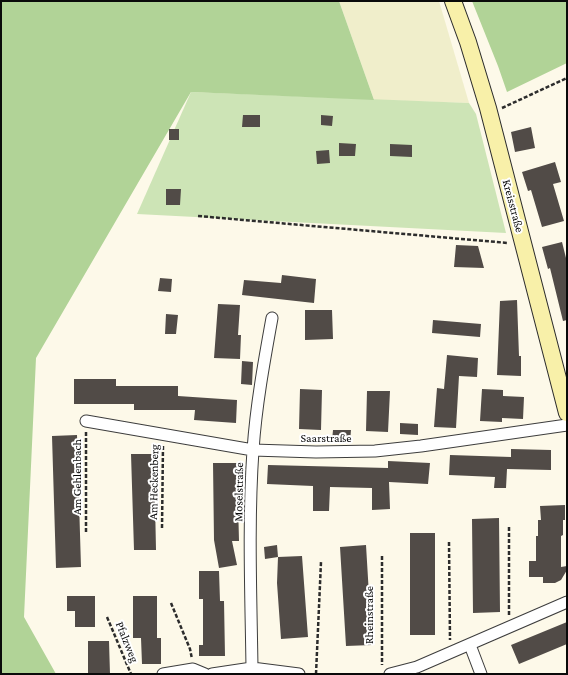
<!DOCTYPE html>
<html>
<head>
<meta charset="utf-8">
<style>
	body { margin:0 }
	#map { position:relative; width:568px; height:675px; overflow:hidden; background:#fdf9e9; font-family:"Crimson Pro",serif }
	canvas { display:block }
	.frame { position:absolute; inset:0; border:2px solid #0a0a0a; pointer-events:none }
</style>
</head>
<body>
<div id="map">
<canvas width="568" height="675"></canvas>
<div class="frame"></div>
</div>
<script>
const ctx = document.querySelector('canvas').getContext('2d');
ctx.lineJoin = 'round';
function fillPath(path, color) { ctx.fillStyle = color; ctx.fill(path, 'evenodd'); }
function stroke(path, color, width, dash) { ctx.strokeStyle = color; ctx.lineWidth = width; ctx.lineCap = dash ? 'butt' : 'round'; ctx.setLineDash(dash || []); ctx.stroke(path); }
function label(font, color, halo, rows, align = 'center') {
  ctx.font = font + ' "Crimson Pro",serif'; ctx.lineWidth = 4; ctx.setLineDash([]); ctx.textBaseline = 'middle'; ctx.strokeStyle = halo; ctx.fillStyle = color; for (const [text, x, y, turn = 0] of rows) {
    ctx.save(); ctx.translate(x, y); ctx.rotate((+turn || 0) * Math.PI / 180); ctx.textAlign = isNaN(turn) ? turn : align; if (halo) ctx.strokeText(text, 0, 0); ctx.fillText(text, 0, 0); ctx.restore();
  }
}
const farmland = new Path2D(`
	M339,1h100l30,102 -95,-3z`);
const green = new Path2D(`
	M191,92l278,11 7,11 30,119 -369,-19z`);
const forest = new Path2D(`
	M1,1h338l35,99 -183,-8 -155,266 -12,259 32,57h-55z
	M472,1h95v62l-60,29 -9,-26z`);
const building = new Path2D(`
	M243,115h17v12h-18z
	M321,115l12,1 -1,10 -11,-1z
	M531,127l4,21 -20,4 -4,-20z
	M169,129h10v11h-10z
	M339,143l17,1 -1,12h-16z
	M390,144l22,1v12l-22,-1z
	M329,150l1,13 -13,1 -1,-13z
	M555,162l6,20 -8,2 11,37 -22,6 -11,-37 -3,1 -6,-19z
	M166,189h15l-1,16h-14z
	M562,242l5,20v58l-4,1 -13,-53 -2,1 -6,-22z
	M456,245l22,1 6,22 -30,-1z
	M282,275l34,4 -2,24 -72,-8 2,-15 37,3z
	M160,278l12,1 -1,13 -13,-1z
	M517,300l2,56h2v20l-24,-1 3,-74z
	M218,304l22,1 -2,30h3l-1,24 -26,-1z
	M305,310h27l1,29 -28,1z
	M166,314l12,1 -2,19h-11z
	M433,320l48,4 -1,13 -48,-4z
	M447,355l31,3 -1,19 -18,-1 -3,52 -22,-1 3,-39 7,1z
	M242,361l11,1 -1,23 -11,-1z
	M74,379h42v7h62v10l59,4 -1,23 -42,-3 1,-10h-61v-6h-60z
	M300,389l22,1 -1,40 -22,-1z
	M482,389l21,1v6l21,1 -1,22 -21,-1v4l-22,-1z
	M367,391h23l-2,41 -22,-1z
	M400,423l18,1v11l-18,-1z
	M333,430h18l-1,12 -18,-1z
	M77,435l4,132 -25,1 -4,-132z
	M511,449l40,1v20l-44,-1 -1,19h-12l1,-11 -46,-2 1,-20 61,2z
	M131,454h23l2,96h-22z
	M388,461l42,2 -2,21 -39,-2 1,27 -18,1v-22l-42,-1 -1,24h-16v-25l-46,-2 1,-19 120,3z
	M213,463h24l2,78h-7l5,24 -18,3 -5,-28z
	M565,505v15h-2v15l-2,1v31l6,-1v4l-6,10 -6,3h-12v-6h-14v-16h7v-25h2v-16h3l-1,-14z
	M499,518l1,94 -27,1 -1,-94z
	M410,533h25v102h-25z
	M277,545l1,12 -13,2 -1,-12z
	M366,545l6,100 -26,1 -6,-99z
	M302,556l6,81 -27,2 -4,-56 1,-26z
	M199,571h20l1,30h4l1,55h-26v-11h4v-46h-4z
	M67,596h28v31h-20v-16h-8z
	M133,596h24v42h4v26h-19l-1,-26h-8z
	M567,622v22l-48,20 -8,-19z
	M88,641h21l1,33h-22z`);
const path = new Path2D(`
	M502,108l65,-30
	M198,216l310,27
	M86,432v101
	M509,527v88
	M162,528l1,-83
	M449,542l1,98
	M382,556v109
	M171,603l19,46 2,10
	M107,617l24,57
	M316,674l5,-112`);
const street = new Path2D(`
	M86,421l167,29 63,2 59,-1 46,-5 146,-21
	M470,645l11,29
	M252,668c-1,-72 -4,-145 1,-218 3,-44 11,-88 19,-132
	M163,674l30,-5 12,5
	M212,674l40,-6 47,6
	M390,674l27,-7 150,-65`);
const secondary = new Path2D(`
	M453,1l15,41 20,66 79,305`);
const streetNames = [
	["Kreisstraße",513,206,75],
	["Saarstraße",326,438],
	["Am Gehlenbach",77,477,-90],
	["Am Heckenberg",154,482,-89],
	["Moselstraße",239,492,-89],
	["Rheinstraße",369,615,-90],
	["Pfalzweg",127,642,68]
];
fillPath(farmland, '#f0eecb');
fillPath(green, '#cde4b6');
fillPath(forest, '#b1d397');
fillPath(building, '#514b47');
stroke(street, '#3d3d3d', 13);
stroke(secondary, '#2c2c2c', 18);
stroke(path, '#2c2c2c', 2.5, [4, 2]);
stroke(street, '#fff', 11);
stroke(secondary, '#f8f0a9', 16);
label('12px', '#0a0a0a', '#fff', streetNames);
</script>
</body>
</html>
